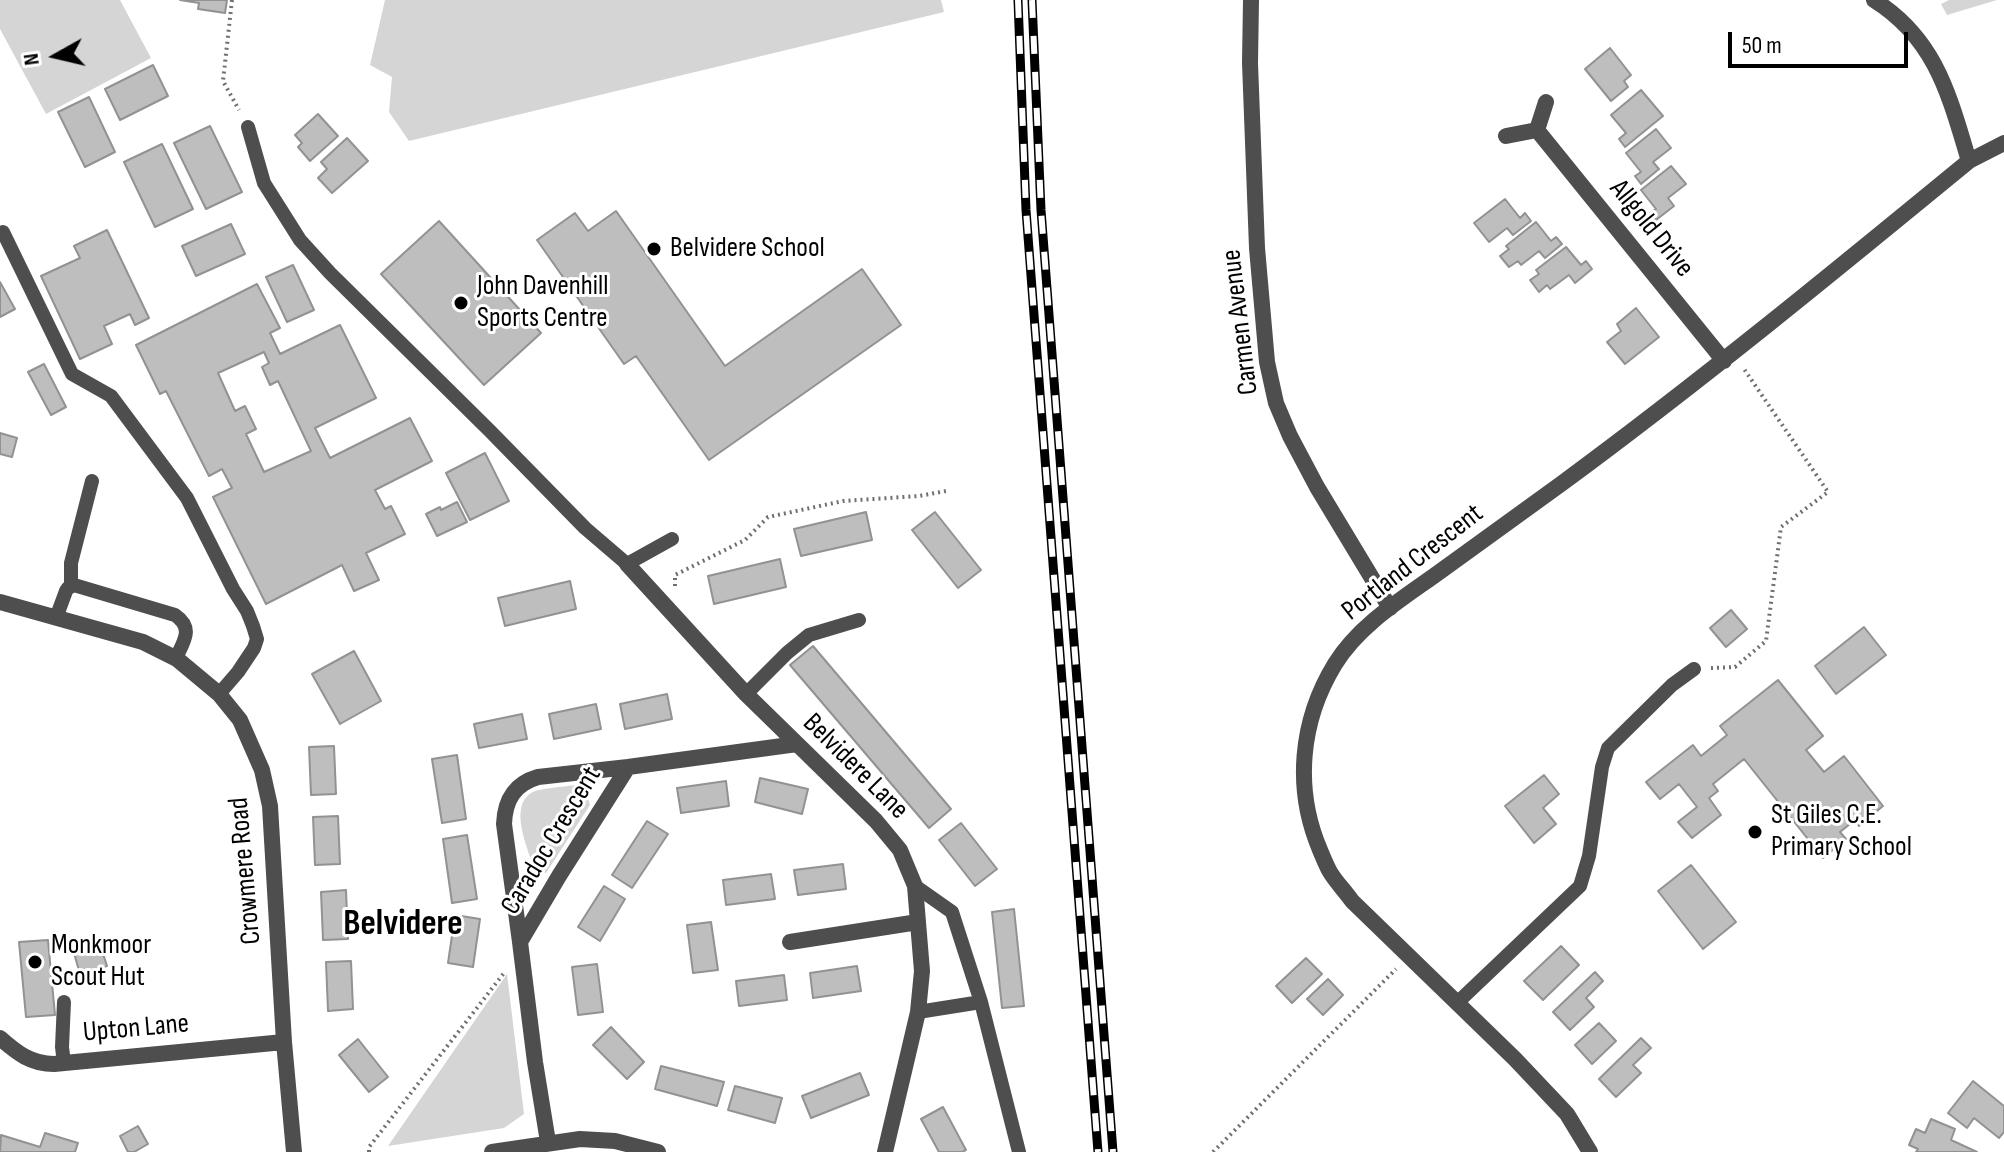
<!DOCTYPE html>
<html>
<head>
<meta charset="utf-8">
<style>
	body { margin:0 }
	#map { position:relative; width:2004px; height:1152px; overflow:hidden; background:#fff; font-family:"Sofia Sans Condensed",sans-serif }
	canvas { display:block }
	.north { position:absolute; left:16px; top:16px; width:80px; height:80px; -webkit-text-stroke:6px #fff; paint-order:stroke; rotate:262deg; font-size:22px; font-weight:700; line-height:32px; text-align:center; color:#000 }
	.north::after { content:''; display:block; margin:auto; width:28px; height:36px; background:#000; clip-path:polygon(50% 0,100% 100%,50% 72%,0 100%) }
	.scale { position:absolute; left:1728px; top:32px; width:180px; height:36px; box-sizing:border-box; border:4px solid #000; border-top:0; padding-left:10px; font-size:24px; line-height:28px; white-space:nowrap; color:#000; -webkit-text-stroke:6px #fff; paint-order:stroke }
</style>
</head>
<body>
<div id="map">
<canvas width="2004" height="1152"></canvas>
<div class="north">N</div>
<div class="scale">50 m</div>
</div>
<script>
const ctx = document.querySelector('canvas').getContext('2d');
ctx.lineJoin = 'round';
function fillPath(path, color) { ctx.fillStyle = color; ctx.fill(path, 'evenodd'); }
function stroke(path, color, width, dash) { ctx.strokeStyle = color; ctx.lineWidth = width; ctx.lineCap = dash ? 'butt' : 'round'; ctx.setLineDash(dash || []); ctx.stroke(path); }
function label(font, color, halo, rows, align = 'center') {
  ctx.font = font + ' "Sofia Sans Condensed",sans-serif'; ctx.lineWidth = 6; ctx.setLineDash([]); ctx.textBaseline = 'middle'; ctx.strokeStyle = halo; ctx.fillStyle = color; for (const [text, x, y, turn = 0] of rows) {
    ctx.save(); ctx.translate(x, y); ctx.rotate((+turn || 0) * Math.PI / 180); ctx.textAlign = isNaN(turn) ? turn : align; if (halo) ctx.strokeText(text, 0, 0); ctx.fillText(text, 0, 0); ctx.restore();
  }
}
const green = new Path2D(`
	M0,0h120l31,58 -105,56 -46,-85z
	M385,0h556l3,12 -535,129 -20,-29 3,-35 -22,-12z
	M1949,0h48l-50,15 -6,-11z
	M575,785l10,3 5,17 -44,68 -11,-2c-6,-20 -27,-63 -4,-78 8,-5 33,-6 44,-8z
	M507,974l17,140 -20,14 -116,18z`);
const building = new Path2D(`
	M180,0h47l-2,13 -27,-4 1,-6z
	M1610,48l21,27 -7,6 4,6 -17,14 -26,-32z
	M153,65l15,31 -48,24 -15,-31z
	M1641,90l22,26 -38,31 -6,-8 7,-6 -15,-18z
	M89,97l26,55 -30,15 -27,-55z
	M318,114l20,22 -28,25 -12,-14 4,-4 -7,-8z
	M210,126l32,66 -36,17 -32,-66z
	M1656,129l15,19 -18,14 6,7 -18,15 -6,-8 6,-4 -15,-19z
	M347,138l21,23 -36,32 -14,-15 9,-9 -6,-7z
	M162,144l31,65 -38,18 -31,-65z
	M1671,166l15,18 -18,14 6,8 -18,14 -6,-7 6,-4 -15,-19z
	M1505,199l15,19 5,-5 6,8 -18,14 -6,-7 -18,14 -15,-19z
	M616,211l109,155 137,-97 39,56 -192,135 -73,-104 -12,8 -87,-124 38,-27 13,18z
	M439,221l102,112 -57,52 -103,-111z
	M1536,222l15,19 5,-4 6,7 -17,14 -6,-7 -18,14 -3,-4 -9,6 -9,-11 9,-7 -3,-3z
	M231,224l14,30 -49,22 -14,-30z
	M107,230l42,88 -14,7 -5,-11 -26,12 8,18 -32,15 -39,-83 39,-18 -6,-12z
	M1566,247l15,18 5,-4 6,8 -17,14 -6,-8 -19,14 -3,-4 -8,7 -9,-12 9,-6 -3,-4z
	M293,265l21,45 -27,12 -21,-45z
	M0,282l15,27 -15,8z
	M257,284l23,44 -10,5 10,21 60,-29 36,73 -61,30 15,30 80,-40 22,43 -57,29 10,19 6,-3 14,28 -39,19 13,27 -25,11 -12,-26 -76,39 -53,-107 19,-9 -10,-19 -13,7 -43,-85 -6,3 -24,-49zM264,352l5,11 -7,4 8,18 8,-4 33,70 -47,21 -18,-38 10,-5 -11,-23 -10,5 -17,-38z
	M1636,308l23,29 -34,27 -18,-22 14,-11 -4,-7z
	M44,364l22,43 -15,8 -23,-43z
	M0,433l17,5 -5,19 -12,-3z
	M485,453l24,48 -39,19 -24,-47z
	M457,502l10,20 -30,14 -11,-22 14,-7 1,3z
	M866,512l6,28 -71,16 -7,-27z
	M935,512l46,58 -23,18 -46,-58z
	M780,559l6,28 -72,17 -6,-28z
	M570,581l6,28 -71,17 -7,-28z
	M1731,610l16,19 -21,18 -16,-19z
	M1864,627l22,28 -50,39 -21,-28z
	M813,646l138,163 -22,19 -139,-163z
	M354,651l27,50 -41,23 -28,-50z
	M1778,680l45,56 -17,14 18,22 20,-16 39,50 -24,20 -4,-6 -15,12 6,7 -23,19 -79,-99 -31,25 5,7 -9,7 12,17 -29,23 -14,-16 19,-15 -18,-23 -19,15 -14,-17 47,-37 8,11 26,-21 -7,-9z
	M667,694l5,25 -47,10 -5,-25z
	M596,704l5,25 -47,10 -5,-25z
	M522,714l5,25 -48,9 -5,-24z
	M334,746l2,48 -25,1 -2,-48z
	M457,755l9,64 -24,4 -10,-64z
	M1544,775l15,19 -16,14 13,16 -22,19 -29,-37z
	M760,778l48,11 -6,25 -47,-12z
	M726,781l3,25 -48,7 -4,-25z
	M338,816l2,48 -25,1 -2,-48z
	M647,821l21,13 -36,54 -20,-13z
	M961,823l36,46 -22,17 -36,-46z
	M467,835l10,64 -25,4 -9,-64z
	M843,864l3,25 -48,6 -4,-25z
	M1691,865l45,57 -33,27 -45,-58z
	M771,874l4,25 -49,6 -3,-25z
	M604,886l21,13 -25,42 -22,-14z
	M346,890l2,49 -25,1 -2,-48z
	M1014,909l10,97 -22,2 -10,-96z
	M455,915l25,4 -7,48 -25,-4z
	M711,922l7,48 -25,3 -6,-48z
	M98,938l9,28 -27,8 -8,-28z
	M48,940l7,75 -29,2 -7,-75z
	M1561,946l18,19 -36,35 -19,-19z
	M1306,958l16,16 -30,29 -16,-17z
	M351,961l2,48 -25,2 -2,-49z
	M597,964l6,48 -25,3 -6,-48z
	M857,966l4,25 -48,7 -3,-25z
	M1595,972l8,9 -17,17 8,9 -24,23 -17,-18z
	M784,975l3,25 -48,6 -3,-25z
	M1328,979l15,16 -20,20 -16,-16z
	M1599,1023l17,18 -24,23 -17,-19z
	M611,1027l33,35 -17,17 -34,-34z
	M1641,1038l10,10 -18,17 8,8 -25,24 -17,-18z
	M358,1039l30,38 -19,15 -30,-37z
	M661,1066l63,16 -7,24 -62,-17z
	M860,1073l9,22 -58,23 -9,-22z
	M1973,1081l31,25v26l-5,6 -25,-20 -7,10 -19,-15z
	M735,1086l47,12 -7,25 -47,-13z
	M943,1107l23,43 -4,2h-23l-18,-33z
	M1931,1119l24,10 -4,11 26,12h-61l2,-3 -9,-4 7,-16 9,4z
	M138,1126l10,18 -14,8h-6l-8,-16z
	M45,1133l33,10 -3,9h-75l1,-17 39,12z`);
const path = new Path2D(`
	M232,0l-9,81 16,29
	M675,586v-11l70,-35 23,-23 75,-16 76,-5 27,-5
	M1711,668l24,-1 31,-26 15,-114 47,-35 -84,-123
	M369,1152v-5l135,-174
	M1213,1152l183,-183`);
const lane = new Path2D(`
	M248,127l16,56 36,57 30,33 160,158 95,97 42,36 45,-25
	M3,232l69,142 39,22 76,102 46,91 14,22 6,15 4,13 -3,9 -16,24 -19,22
	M71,586v-23l21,-82
	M56,618l10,-27 2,-3 6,-3 101,30c19,13 9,26 1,43
	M746,694l41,-41 22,-18 50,-15
	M915,886l37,26 29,90 38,150
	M64,1002l-2,45 2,16
	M1457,1003l123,-117 9,-30 13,-89 6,-19 64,-63 22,-16
	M918,1012l63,-10`);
const street = new Path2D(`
	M1251,0l-1,63 7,185 10,114 9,41 14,33 27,51 73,121
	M1874,0c62,39 75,95 95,161
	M1537,130l9,-28
	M1506,136l31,-6 187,231
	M627,564l119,130 130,127 24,29 15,36 7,85 -4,41 -33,140
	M0,602l143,40 34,17 42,35 21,26 22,50 8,36 14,236 10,110
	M520,942l-16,-118c1,-24 10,-40 34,-47l90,-10
	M790,942l128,-20
	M0,1038c17,15 31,26 54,26l230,-22
	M548,1142l-13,-80 -15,-120 39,-66 69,-109 169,-23
	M492,1152l88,-13 35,2 43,11
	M1590,1152l-23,-38 -52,-55 -163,-158c-7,-10 -16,-19 -22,-29 -4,-7 -7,-15 -10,-22 -26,-61 -20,-129 15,-186 24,-39 67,-65 103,-91 41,-30 82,-59 123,-89 140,-103 274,-213 408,-323l35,-18`);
const rail = new Path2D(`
	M1018,0l8,210 72,942
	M1032,0l9,210 72,942`);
const markers = [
	[654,249,8,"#000"],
	[461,303,8,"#000"],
	[1755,832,8,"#000"],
	[35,962,8,"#000"]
];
const streetNames = [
	["Allgold Drive",1651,229,51],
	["Carmen Avenue",1241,322,-97],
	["Portland Crescent",1413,563,-38],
	["Belvidere Lane",855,767,45],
	["Caradoc Crescent",552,841,-59],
	["Crowmere Road",246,871,-95],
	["Upton Lane",136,1029,-5]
];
const poiNames = [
	["Belvidere School",670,249],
	["John Davenhill",477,287],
	["Sports Centre",477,319],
	["St Giles C.E.",1771,816],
	["Primary School",1771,848],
	["Monkmoor",51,946],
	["Scout Hut",51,978]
];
const districtNames = [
	["Belvidere",403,925]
];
fillPath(green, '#d5d5d5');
fillPath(building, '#bebebe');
stroke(building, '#929292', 2);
stroke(path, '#707070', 4, [2, 4]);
stroke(lane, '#4e4e4e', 14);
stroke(street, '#4e4e4e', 16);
stroke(rail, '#000', 9);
stroke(rail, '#fff', 6, [18]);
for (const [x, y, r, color] of markers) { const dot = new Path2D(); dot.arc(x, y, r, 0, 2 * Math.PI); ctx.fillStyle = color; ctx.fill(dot); stroke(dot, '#fff', 3); }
label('28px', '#000', '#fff', streetNames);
label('28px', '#000', '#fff', poiNames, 'left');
label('bold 36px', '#000', '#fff', districtNames);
</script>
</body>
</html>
